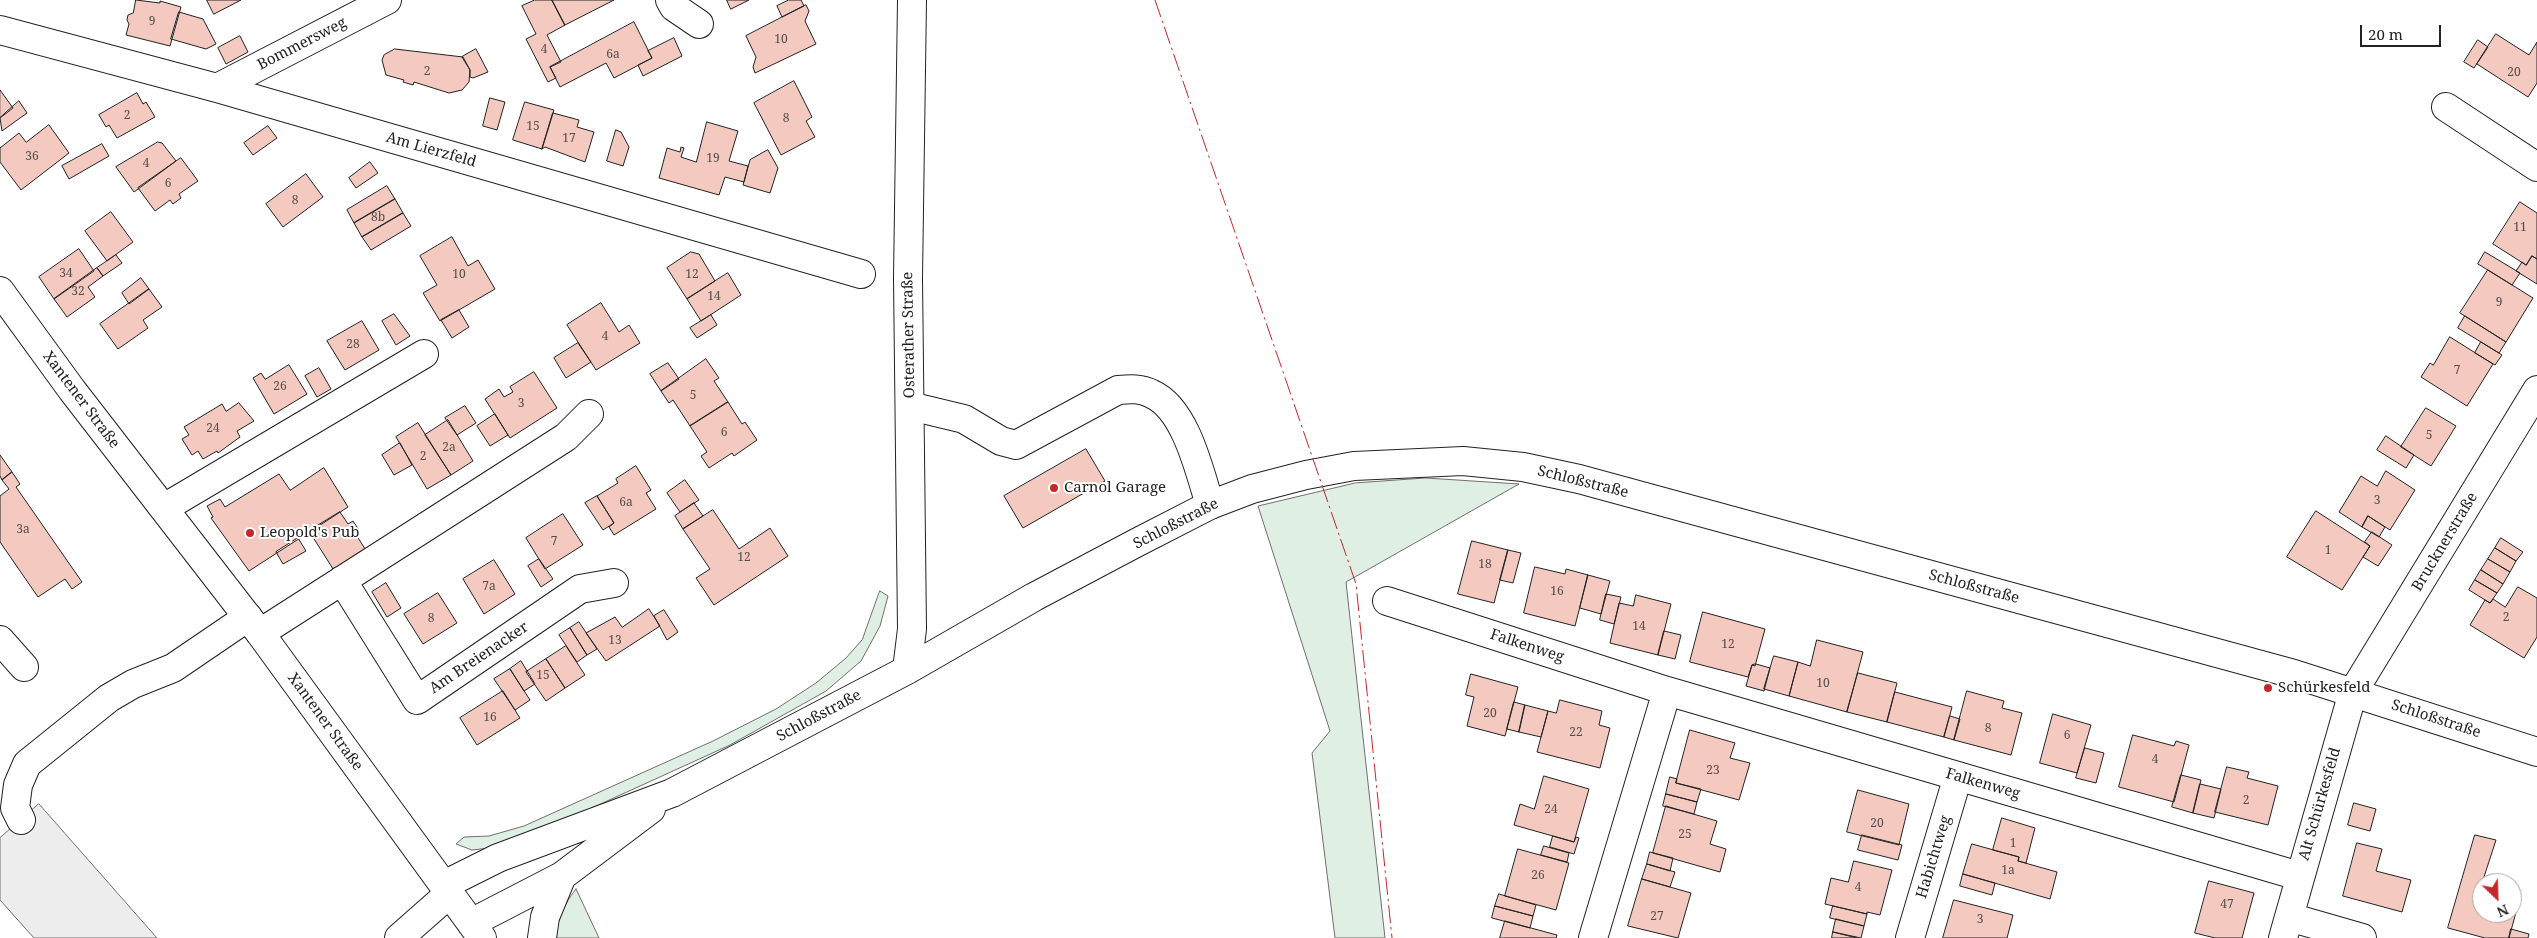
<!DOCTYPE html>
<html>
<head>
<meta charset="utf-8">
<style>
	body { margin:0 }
	#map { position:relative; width:2537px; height:938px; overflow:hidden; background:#fff; font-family:"Noto Serif",serif }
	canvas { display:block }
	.north { position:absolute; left:2472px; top:873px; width:50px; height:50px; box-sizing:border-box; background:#fff; border:1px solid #a7a7a7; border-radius:50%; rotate:156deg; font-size:14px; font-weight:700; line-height:20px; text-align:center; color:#222 }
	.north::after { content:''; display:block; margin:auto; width:18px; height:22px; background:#c62828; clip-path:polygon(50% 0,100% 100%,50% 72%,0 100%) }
	.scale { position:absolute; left:2360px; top:25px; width:81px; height:22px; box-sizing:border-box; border:2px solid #222; border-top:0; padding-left:6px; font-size:15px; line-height:18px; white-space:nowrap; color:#222; -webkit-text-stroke:4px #fff; paint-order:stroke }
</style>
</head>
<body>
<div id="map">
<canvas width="2537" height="938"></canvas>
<div class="north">N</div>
<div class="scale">20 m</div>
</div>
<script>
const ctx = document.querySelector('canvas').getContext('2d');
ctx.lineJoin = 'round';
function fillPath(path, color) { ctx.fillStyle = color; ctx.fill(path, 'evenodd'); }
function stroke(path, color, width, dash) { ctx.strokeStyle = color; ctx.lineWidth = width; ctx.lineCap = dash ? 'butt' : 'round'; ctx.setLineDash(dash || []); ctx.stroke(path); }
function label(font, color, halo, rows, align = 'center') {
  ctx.font = font + ' "Noto Serif",serif'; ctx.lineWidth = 4; ctx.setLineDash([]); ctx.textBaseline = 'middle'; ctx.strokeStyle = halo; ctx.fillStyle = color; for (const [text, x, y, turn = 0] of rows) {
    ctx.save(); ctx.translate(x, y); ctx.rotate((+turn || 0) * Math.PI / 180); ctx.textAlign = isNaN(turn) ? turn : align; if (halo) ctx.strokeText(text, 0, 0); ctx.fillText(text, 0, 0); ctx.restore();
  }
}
const green = new Path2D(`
	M1426,478l93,6 -173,98 39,356h-50l-23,-185 18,-22 -72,-225 97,-23z
	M880,591l8,5 -8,30 -19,35 -35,30 -96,54 -180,82 -60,21 -18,2 -16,-6 8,-7 25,-1 35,-10 189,-85 63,-32 40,-26 30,-25 16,-18z
	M576,889l23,49h-44c3,-19 9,-34 21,-49z`);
const parking = new Path2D(`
	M39,804l118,134h-123l-34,-38v-62z`);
const building = new Path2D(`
	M136,0l24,3v-2l21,6 -11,39 -44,-11 3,-11 -2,-4 1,-5 5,-2z
	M207,0h34l-27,14z
	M535,0h17l13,25 -18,10 14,27 -11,5 6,11 -8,4 -22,-43 10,-5 -14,-28z
	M552,0h62l-49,25z
	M727,0h22l-18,9z
	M789,0h12l3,6 -22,11 -5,-11z
	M806,5l3,6 -4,10 11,23 -61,29 -2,-6 3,-10 -10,-21z
	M179,12l24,7 13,25 -10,5 -35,-10z
	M634,22l18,36 -38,20 -8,-15 -46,24 -10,-20z
	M2496,34l33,21 8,-13v41l-9,14 -51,-33z
	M240,36l8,16 -22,12 -8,-16z
	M674,38l8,18 -39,20 -5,-11 14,-7 -4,-7z
	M2478,40l10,7 -14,21 -10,-6z
	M395,49l68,8 7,13 -1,12 -7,8 -13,3 -35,-11 -1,3 -10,-3 1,-2 -18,-5 -4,-15 2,-5z
	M476,49l12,23 -15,6 -3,-1v-7l-8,-13z
	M794,81l18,36 -6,4 9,16 -34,18 -27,-52z
	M0,90l13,18 -13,10z
	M137,93l6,11 3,-2 9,15 -38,21 -8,-13 -3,2 -7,-12z
	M490,98l15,4 -8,28 -14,-4z
	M19,101l8,12 -25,18 -2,-13z
	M525,102l29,8 -12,39 -29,-9z
	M553,113l26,7 -2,7 17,5 -9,30 -40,-15 -3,2z
	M707,122l31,9 -9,30 19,5 -4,16 -19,-5 -6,18 -60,-17 8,-30 13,4 1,-5 3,1 -3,9 15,5z
	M49,125l20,28 -48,37 -21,-28v-14l19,-15 7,9z
	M268,126l9,12 -24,17 -9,-12z
	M616,130l5,2 8,15 -6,19 -16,-5z
	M158,142l4,1 14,18 -42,31 -18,-25z
	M102,144l7,12 -40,23 -7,-13z
	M768,150l10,18 -8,25 -27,-8 7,-25z
	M181,158l17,23 -19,13 2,4 -8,6 -3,-4 -15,11 -17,-23z
	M370,162l8,11 -22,15 -7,-10z
	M306,174l17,23 -40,30 -17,-23z
	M387,186l8,13 -41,24 -7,-13z
	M395,199l8,14 -41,24 -8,-14z
	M2520,202l17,11v46l-5,-3 -6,9 -33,-21z
	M111,212l22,30 -26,19 -22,-30z
	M403,213l8,13 -40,24 -9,-13z
	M452,237l16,29 10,-6 17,29 -55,32 -17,-28 14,-8 -17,-29z
	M79,249l15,22 -40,28 -15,-22z
	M691,252l8,2 16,27 -28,18 -20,-31z
	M2485,252l35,21 -8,12 -34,-21z
	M116,255l6,8 -19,13 -6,-8z
	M2532,256l5,3v25l-21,-13 6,-9 4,3z
	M97,268l6,8 -15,11 7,10 -28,20 -13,-18z
	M2488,270l45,28 -27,44 -46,-29z
	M728,273l13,22 -40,26 -14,-22z
	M141,278l8,11 -20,15 -7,-11z
	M149,289l13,18 -19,13 5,8 -30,21 -18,-25z
	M601,303l18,29 10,-7 11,18 -44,27 -29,-45z
	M459,310l10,17 -17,11 -11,-18z
	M394,314l16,22 -14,9 -14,-24z
	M711,315l6,10 -20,13 -7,-10z
	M2465,316l41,26 -7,11 -41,-25z
	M362,321l17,29 -34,20 -18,-29z
	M2450,337l43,27 -26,42 -46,-29 9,-14 3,2z
	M2481,342l21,13 -7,10 -20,-12z
	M578,343l13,19 -25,16 -12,-20z
	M706,359l13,19 -5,3 14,21 -38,24 -17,-26 -4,3 -8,-12z
	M668,363l11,16 -18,12 -11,-17z
	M289,365l18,29 -33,20 -21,-36 8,-5 4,6z
	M319,368l12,21 -14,8 -12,-21z
	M534,372l23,36 -47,30 -25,-39 14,-10 5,8 9,-5 -3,-5z
	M728,402l14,22 3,-2 12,18 -23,16 -2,-3 -23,15 -8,-12 6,-4 -17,-26z
	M239,403l15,18 -17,10 3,6 -22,16 -1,-2 -14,8 -5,-8 -6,4 -10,-16 7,-4 -5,-8 38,-23 4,7z
	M465,406l11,17 -19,12 -12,-17z
	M2426,408l30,18 -25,40 -30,-19z
	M495,414l13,21 -18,11 -13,-20z
	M448,420l25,41 -22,14 -26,-40z
	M418,423l33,52 -24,14 -31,-52z
	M2386,436l28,19 -8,13 -29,-18z
	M400,443l12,22 -18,10 -12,-20z
	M1086,449l19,32 -82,47 -19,-32z
	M0,455l12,17 -10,8 -2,-4z
	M636,466l15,24 -5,3 10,16 -42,26 -5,-8 5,-4 -17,-27 21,-13 -2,-4z
	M324,468l24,39 -99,64 -38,-53 2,-1 -6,-11 13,-7 5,8 54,-33 11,16z
	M2386,471l29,19 -25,40 -22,-14 -6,11 -23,-15 22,-36 16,10z
	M12,472l8,12 -4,3 66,95 -10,7 -7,-10 -27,18 -38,-55v-46l9,-7 -7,-9z
	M685,480l14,20 -19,12 -13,-19z
	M597,496l17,27 -11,7 -18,-27z
	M694,503l9,13 -20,13 -8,-13z
	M713,510l26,39 31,-21 18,28 -74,49 -18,-27 14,-9 -27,-40z
	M2316,511l54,35 -28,44 -55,-33z
	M340,512l8,12 5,-3 6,9 -4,3 12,19 -32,20 -26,-41z
	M563,514l20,31 -38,24 -19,-31z
	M2368,516l17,11 -6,10 -17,-10z
	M2372,532l20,13 -14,21 -15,-9 7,-11 -5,-4z
	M298,538l8,13 -23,13 -7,-12z
	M2501,538l22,14 -7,9 -21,-13z
	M1472,541l36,9 -14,53 -36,-9z
	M2495,548l21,13 -6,11 -22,-13z
	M1508,550l13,3 -8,30 -13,-3z
	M539,559l14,20 -12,8 -13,-21z
	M2488,559l22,13 -7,12 -22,-14z
	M494,560l21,34 -31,20 -21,-35z
	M1535,567l30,7 1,-5 22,6 -13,51 -51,-13z
	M2481,570l22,14 -6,9 -22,-13z
	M1588,575l22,6 -9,33 -21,-6z
	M2475,580l22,13 -7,10 -21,-13z
	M386,583l15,25 -14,9 -15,-25z
	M2518,587l19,11v39l-13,21 -54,-33 15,-25 5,3 3,-4 12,8z
	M438,593l19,30 -34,21 -19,-30z
	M1606,594l15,3 -7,27 -14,-4z
	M1636,595l35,9 -13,51 -48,-12 9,-40 14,3z
	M649,609l11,17 -54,35 -20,-28 29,-16 7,10z
	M664,610l14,22 -11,8 -13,-24z
	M1703,612l62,17 -10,37 -3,-1 -4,12 -58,-15z
	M579,622l18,27 -10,6 -17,-27z
	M570,628l17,27 -10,7 -18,-27z
	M1664,631l17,4 -6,24 -17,-4z
	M1817,640l46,12 -16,60 -58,-16 9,-34 12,4z
	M566,646l19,29 -20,13 -19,-29z
	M1774,656l24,6 -9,34 -25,-7z
	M546,659l19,29 -19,13 -20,-29z
	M521,661l14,23 -11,7 -14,-22z
	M1756,664l14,4 -6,23 -18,-5 6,-21z
	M510,669l20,31 -15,10 -21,-31z
	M1858,673l39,10 -10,39 -40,-10z
	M1471,674l47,13 -13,49 -38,-10 7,-29 -8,-2z
	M503,691l17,27 -43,27 -17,-27z
	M1967,691l37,10 -2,7 20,5 -11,42 -57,-15z
	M1895,692l57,15 -8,30 -57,-15z
	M1560,700l42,11 -3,14 11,3 -10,40 -63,-16 11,-41 8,2z
	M1514,702l11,3 -6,27 -12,-3z
	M1525,705l23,6 -7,26 -22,-5z
	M2053,714l38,11 -14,48 -37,-10z
	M1950,716l10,3 -6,21 -10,-3z
	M1690,730l45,13 -5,15 20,5 -11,37 -63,-17z
	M2133,735l41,11 2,-5 13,4 -15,57 -55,-15z
	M2085,748l19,5 -8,30 -20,-5z
	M2227,767l22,5 -2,6 31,8 -10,39 -53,-13z
	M2181,775l20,5 -8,33 -21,-6z
	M1544,776l45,13 -15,53 -60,-17 6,-21 14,5z
	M1670,777l7,2 -1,4 25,6 -4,13 -31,-8z
	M2200,784l21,5 -7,29 -21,-5z
	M1858,790l51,14 -10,41 -52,-13z
	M1666,794l31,8 -3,12 -31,-8z
	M2354,803l22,6 -6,22 -22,-6z
	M1666,806l51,15 -7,23 16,5 -6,23 -67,-19z
	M2002,818l33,10 -9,35 -8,-2 1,-4 -26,-7z
	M1862,835l40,10 -4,15 -40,-10z
	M2475,835l21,5 -14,43v30h30v-10l6,2 -9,33h-24l-37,-10z
	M1553,836l21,6 2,-5 3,1 -5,16 -24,-7z
	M2357,843l25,6 -6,22 35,9 -9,32 -59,-16z
	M1972,844l47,13 -1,4 39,11 -7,27 -87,-25z
	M1544,846l25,7 -2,9 -26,-7z
	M1518,849l51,14 -13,47 -51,-14z
	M1650,852l23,6 -3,13 -23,-7z
	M1854,861l38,9 -12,45 -13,-3v2l-42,-10 6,-26 17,4z
	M1647,864l28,8 -5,15 -28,-8z
	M1963,874l32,9 -3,12 -32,-9z
	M1642,879l49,14 -13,45 -50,-12z
	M2209,881l45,12 -12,45h-27l-20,-5z
	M1499,894l37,11 -3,11 -38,-10z
	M1954,900l59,15 -6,23h-64z
	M1495,906l38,10 -3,12 -38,-10z
	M1833,906l34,8 -3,12 -34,-8z
	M1836,919l28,7 -3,12 -28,-6z
	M1505,921l52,14 -1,3h-56z
	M2511,929l18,5 -1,4h-19z
	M1833,932l24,6h-25z`);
const minor = new Path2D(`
	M670,0l4,7 25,17
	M0,30l217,58 644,186
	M217,88l170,-88
	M2446,107l91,60
	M910,406l54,13 37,22 15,4 102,-55c12,-1 23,-2 34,4 34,15 48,79 58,111
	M164,508l260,-154
	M342,580l75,120 163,-111 34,-6
	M1387,601l280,90 632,185
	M260,633l306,-196 23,-23
	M0,640l24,27
	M21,820l-6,-12 3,-23 9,-21 82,-66 24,-14 40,-16 75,-51
	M2289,917l73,21
	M399,938l51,-45
	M1593,938l74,-247
	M1910,938l48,-162
	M2283,938l70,-246 184,-302`);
const major = new Path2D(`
	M0,291l72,99 188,243 222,305
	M907,670l5,-41 -4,-351 4,-278
	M444,885l54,-27 174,-65 235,-123 127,-73 102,-54 74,-38 42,-16 54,-14 48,-9 109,-5 60,6 56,12 715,195 243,78
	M471,923l91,-47 89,-67
	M542,938l3,-21 17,-41`);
const power = new Path2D(`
	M1155,0l201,584 36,354`);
const markers = [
	[1054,488,5,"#c62828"],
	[250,533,5,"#c62828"],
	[2268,688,5,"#c62828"]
];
const numberNames = [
	["9",152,22],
	["10",781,40],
	["4",544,50],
	["6a",613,55],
	["2",427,72],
	["20",2514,73],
	["2",127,116],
	["8",786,119],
	["15",533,127],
	["17",569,139],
	["36",32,157],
	["19",713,159],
	["4",146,164],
	["6",168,184],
	["8",295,201],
	["8b",378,218],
	["11",2520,228],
	["34",66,274],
	["10",459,275],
	["12",692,275],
	["32",78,292],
	["14",714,297],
	["9",2499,303],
	["4",605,337],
	["28",353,345],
	["7",2457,371],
	["26",280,387],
	["5",693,396],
	["3",521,404],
	["24",213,429],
	["6",724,433],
	["5",2429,436],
	["2a",449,448],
	["2",423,457],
	["3",2377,501],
	["6a",626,503],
	["3a",23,530],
	["7",554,542],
	["1",2328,551],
	["12",744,558],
	["18",1485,565],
	["7a",489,587],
	["16",1557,592],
	["2",2506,618],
	["8",431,619],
	["14",1639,627],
	["13",615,641],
	["12",1728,645],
	["15",543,676],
	["10",1823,684],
	["20",1490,714],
	["16",490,718],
	["8",1988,729],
	["22",1576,733],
	["6",2067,736],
	["4",2155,760],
	["23",1713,771],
	["2",2246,801],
	["24",1551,810],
	["20",1877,824],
	["25",1685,835],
	["1",2013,844],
	["1a",2008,871],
	["26",1538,876],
	["4",1858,888],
	["47",2227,905],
	["27",1657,917],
	["3",1980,920]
];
const streetNames = [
	["Bommersweg",302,44,-27],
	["Am Lierzfeld",431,150,16],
	["Osterather Straße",909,335,-91],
	["Xantener Straße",81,400,53],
	["Schloßstraße",1583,482,14],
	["Schloßstraße",1176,524,-27],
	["Brucknerstraße",2445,542,-59],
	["Schloßstraße",1974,587,15],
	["Falkenweg",1527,646,18],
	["Am Breienacker",479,658,-34],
	["Schloßstraße",819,716,-28],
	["Schloßstraße",2436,719,18],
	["Xantener Straße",325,722,54],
	["Falkenweg",1983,784,16],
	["Alt Schürkesfeld",2320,804,-74],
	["Habichtweg",1934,857,-73]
];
const poiNames = [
	["Carnol Garage",1064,488],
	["Leopold's Pub",260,533],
	["Schürkesfeld",2278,688]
];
fillPath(green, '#e0efe3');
stroke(green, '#6f6f6f', 1);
fillPath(parking, '#ededed');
stroke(parking, '#6f6f6f', 1);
fillPath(building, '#f3c9c0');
stroke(building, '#222', 1);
stroke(minor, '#222', 30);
stroke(major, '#222', 30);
stroke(minor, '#fff', 28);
stroke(major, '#fff', 28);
stroke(power, '#c62828', 1, [18, 4, 2.5, 4]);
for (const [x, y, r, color] of markers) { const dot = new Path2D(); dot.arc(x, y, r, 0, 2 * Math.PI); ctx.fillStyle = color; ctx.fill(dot); stroke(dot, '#fff', 2); }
label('12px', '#564c4a', null, numberNames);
label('15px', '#222', '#fff', streetNames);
label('15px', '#222', '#fff', poiNames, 'left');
</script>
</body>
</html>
